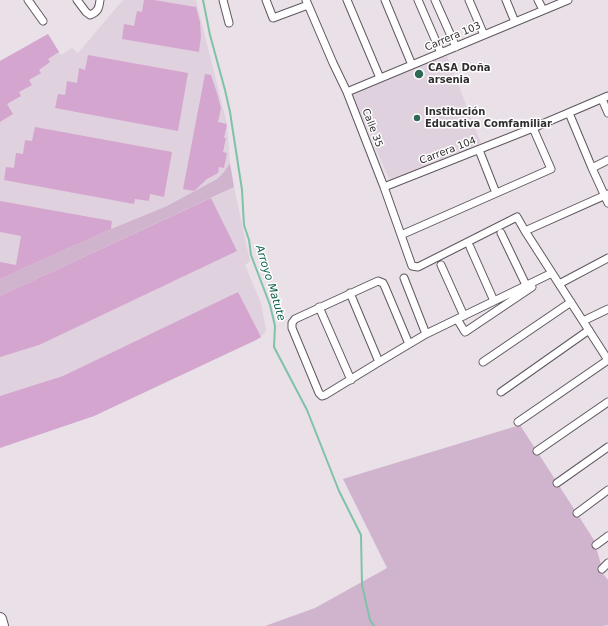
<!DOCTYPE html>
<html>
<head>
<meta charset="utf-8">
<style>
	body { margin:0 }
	canvas { display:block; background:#e9e0e8 }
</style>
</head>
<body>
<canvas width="608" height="626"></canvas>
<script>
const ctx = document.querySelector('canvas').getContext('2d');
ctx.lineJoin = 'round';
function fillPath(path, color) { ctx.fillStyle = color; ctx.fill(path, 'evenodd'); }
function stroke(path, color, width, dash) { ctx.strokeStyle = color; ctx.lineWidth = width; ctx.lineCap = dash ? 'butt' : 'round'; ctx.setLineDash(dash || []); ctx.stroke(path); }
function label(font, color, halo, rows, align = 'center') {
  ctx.font = font + ' "DejaVu Sans",sans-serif'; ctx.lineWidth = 3; ctx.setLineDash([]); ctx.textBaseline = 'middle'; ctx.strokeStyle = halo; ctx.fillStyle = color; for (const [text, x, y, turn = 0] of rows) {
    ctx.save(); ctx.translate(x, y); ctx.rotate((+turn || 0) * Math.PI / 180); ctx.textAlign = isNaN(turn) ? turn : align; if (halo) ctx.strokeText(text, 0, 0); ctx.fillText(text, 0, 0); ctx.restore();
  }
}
const built = new Path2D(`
	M123,0h73l31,124 3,39 -6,9 -7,7 -50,27 -56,23 -111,50v-218l48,-27 13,21 11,-7 6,5z
	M447,56l34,87 -91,38 -39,-88z
	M234,187l16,74 -5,4 16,38 5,27 -1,3 -9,7 -162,76 -94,31v-151z`);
const green = new Path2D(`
	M230,163l4,24 -234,109v-17l111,-50 56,-23 50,-27 7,-7z
	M520,425l74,115 10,35 4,5v45l-6,1h-337l50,-18 72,-40 -44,-89z`);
const stream = new Path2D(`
	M203,0l7,35 15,55 5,22 12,78 2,35 5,15 2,15 19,50 5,21 -1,21 33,63 32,81 22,44 1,50 8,35 4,6`);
const building = new Path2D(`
	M144,0h10l42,7 4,15 1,14 -2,16 -77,-13 2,-15 10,2 3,-15 5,1z
	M48,34l11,18 -11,7 2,3 -11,8 2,3 -12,7 3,5 -13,7 2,4 -14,8 6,10 -13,8v-61z
	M88,55l100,18 -10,58 -123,-23 3,-14 7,1 2,-14 10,2 2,-15 6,2z
	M205,74l6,1 6,18 4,15 -3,14 9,2 -3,14h2l-3,14 4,1 -3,15 -5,-1 -1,6 -11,6 -13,12 -11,-2z
	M35,127l137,25 -8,45 -14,-3 -1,7 -14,-2 -1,5 -130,-24 2,-13 8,1 2,-15 7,1 2,-14 7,1z
	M211,198l26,53 -198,94 -39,12v-61z
	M0,201l112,20 -1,8 -111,50v-17l16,3 5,-29 -21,-4z
	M238,292l23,45 -5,3 -162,76 -94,32v-52l63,-20z`);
const street = new Path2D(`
	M28,0l15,21
	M77,0l9,12 4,3c8,-3 9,-7 10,-15
	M223,0l6,23
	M266,0l7,18 35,-13
	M306,0l27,63 14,29 37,95 28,79 6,1 99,-50 8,14 83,129
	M347,0l33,78
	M385,0l27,65
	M418,0l23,53
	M435,0l21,47
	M469,0l15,35
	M506,0l9,22
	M538,0l5,10
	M347,92l221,-92
	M602,99l6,14
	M569,113l23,55 16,35
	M479,150l17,43
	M592,168l16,-8
	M384,187l149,-59 75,-32
	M525,231l83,-37
	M501,233l25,52
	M401,235l150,-66 -18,-41
	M470,247l24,54
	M441,265l23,51
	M404,278l22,56
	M559,284l49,-26
	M350,293l29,69
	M319,307l32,73
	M457,319l8,13 67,-45
	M583,321l25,-12
	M409,344l-24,-57 -2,-4 -5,-2 -83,38 -3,4v5l27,65 3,3 3,-1 54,-33 47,-28 126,-61
	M483,362l88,-60
	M501,392l88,-62
	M518,422l90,-62
	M537,451l71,-49
	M557,483l51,-36
	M577,513l31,-23
	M596,545l12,-9
	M602,569l6,-6`);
const highway = new Path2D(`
	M0,619l2,7`);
const markers = [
	[419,74,5,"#2d6955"],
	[417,118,4,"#2d6955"]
];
const streetNames = [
	["Carrera 103",453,37,-23],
	["Calle 35",372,128,69],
	["Carrera 104",448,151,-21]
];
const poiNames = [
	["CASA Doña",428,68],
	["arsenia",428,80],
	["Institución",425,112],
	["Educativa Comfamiliar",425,124]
];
const waterNames = [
	["Arroyo Matute",270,283,73]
];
fillPath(built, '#e0d1de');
fillPath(green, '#d0b3cd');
stroke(stream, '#80c2a8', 2);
fillPath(building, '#d4a6cf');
stroke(street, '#5f585f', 9);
stroke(highway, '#5f585f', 14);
stroke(street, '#fff', 7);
stroke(highway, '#fff', 12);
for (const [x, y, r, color] of markers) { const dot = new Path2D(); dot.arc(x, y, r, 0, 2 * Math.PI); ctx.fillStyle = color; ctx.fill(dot); stroke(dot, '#fff', 1.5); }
label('10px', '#302d2f', '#fff', streetNames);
label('bold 10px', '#302d2f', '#fff', poiNames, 'left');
label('italic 11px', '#12654d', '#fff', waterNames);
</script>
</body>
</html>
